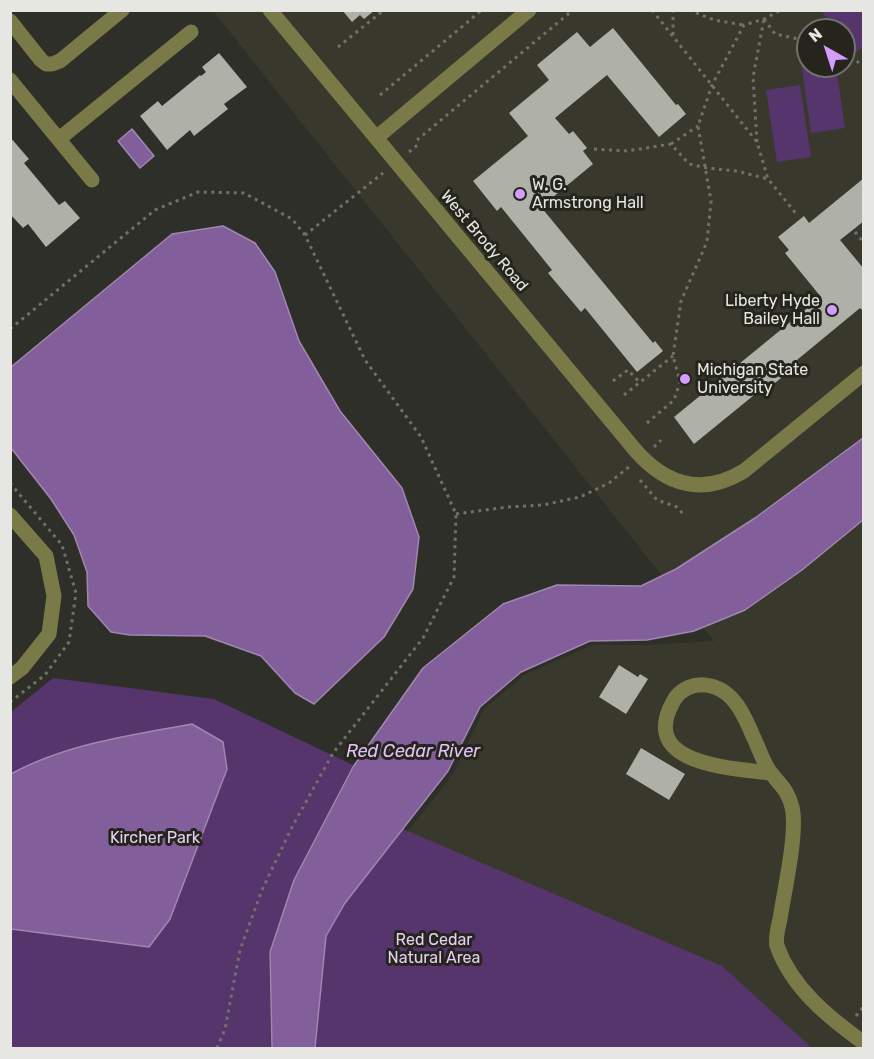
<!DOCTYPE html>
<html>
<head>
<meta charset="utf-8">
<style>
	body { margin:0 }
	#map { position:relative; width:874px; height:1059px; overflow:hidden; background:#2e2f28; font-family:Rubik,sans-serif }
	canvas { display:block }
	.frame { position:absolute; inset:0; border:12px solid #e6e6e2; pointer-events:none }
	.north { position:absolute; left:796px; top:18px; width:60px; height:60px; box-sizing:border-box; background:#25251e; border:2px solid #72726c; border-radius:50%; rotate:321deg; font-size:16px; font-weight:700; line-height:24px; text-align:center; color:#e6e6e2 }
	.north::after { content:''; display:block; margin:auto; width:21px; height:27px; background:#d59cfb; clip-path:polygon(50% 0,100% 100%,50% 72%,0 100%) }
</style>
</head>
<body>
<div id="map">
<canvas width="874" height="1059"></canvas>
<div class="frame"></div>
<div class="north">N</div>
</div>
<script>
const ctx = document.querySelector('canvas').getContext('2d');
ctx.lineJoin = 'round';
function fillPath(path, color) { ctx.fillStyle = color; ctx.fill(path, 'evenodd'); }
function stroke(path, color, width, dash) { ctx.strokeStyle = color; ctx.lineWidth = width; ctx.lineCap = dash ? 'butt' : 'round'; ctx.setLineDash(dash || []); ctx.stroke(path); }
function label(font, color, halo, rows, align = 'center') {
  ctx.font = font + ' Rubik,sans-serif'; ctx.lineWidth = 6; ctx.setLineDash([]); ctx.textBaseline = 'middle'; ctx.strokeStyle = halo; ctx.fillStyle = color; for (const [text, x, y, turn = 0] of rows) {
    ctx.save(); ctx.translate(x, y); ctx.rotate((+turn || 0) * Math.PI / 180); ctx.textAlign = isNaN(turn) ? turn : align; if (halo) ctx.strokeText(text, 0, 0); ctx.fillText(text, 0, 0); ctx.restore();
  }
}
const built = new Path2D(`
	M213,11h650v1037h-542l84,-213 48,-61 31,-65 40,-34 68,-30h56l66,-4zM808,30h36v36h-36z`);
const green = new Path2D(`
	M821,11h42v36l-8,6 -11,-14v-9h-7z
	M808,60v6h28l9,62 -34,5 -10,-72z
	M800,85l11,72 -34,5 -11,-72z
	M53,678l161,21 139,66 -59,114 -25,73 2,96h-260v-336z
	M403,829l319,137 90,82h-497l11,-112 19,-33z`);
const water = new Path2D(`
	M132,129l22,27 -14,12 -22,-27z
	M223,226l32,17 20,29 24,69 41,70 62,77 17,49 -6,52 -29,48 -70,67 -19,-11 -34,-37 -56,-20 -75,-1 -19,-3 -23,-26 -1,-34 -13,-37 -23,-36 -40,-51v-81l161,-133z
	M863,438v82l-61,50 -57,40 -51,21 -47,9 -57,1 -69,31 -41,35 -32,64 -103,132 -19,33 -11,112h-43l-2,-96 24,-72 59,-113 70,-99 80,-64 54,-19 84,1 35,-17 79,-51z
	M192,724l31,18 4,27 -57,150 -21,28 -138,-18v-155c55,-30 120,-39 181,-50z`);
const building = new Path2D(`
	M342,10h33l-11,9 -4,-4 -8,7z
	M613,28l63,77 2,-1 8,10 -27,23 -52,-62 -52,43 14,16 4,-3 14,17 -4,3 10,13 -52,43 112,136 2,-2 8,10 -26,21 -52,-64 -4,4 -33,-39 4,-3 -51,-63 -4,4 -24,-30 55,-45 -19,-23 40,-33 -12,-15 40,-33 13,15z
	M219,53l28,34 -23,17 4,5 -34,27 -4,-6 -23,20 -27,-34 18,-15 4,5 38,-31 1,1 5,-4 -4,-5z
	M10,137l19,22 -5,4 35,42 6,-4 15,17 -34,29 -18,-23 -5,4 -13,-14z
	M864,178v43l-24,19 24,29v43l-4,-4 -63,52 3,3 -39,31 -2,-3 -65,53 -20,-27 147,-120 -36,-44 4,-3 -11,-13 26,-21 5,7z
	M619,665l19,12 2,-3 8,5 -22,35 -27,-17z
	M641,748l44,26 -16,26 -43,-26z`);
const path = new Path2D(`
	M652,10l105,132 11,37 30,37
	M689,10l25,10 30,5
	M764,19l11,15 33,7
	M673,35v-25
	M338,47l46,-37
	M844,53l20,13
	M380,95l102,-85
	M417,140l156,-130
	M757,142l-4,-65 11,-58
	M671,144l27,-18
	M594,149l33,2 44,-7 18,20 18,4 30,3 31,8
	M409,152l11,-9
	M855,232l9,11
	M10,329l145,-119 43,-18 46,1 48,26 13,16
	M613,381l15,-11 12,13
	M624,395l49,-39
	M647,423l27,-23 6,-18 -7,-26 8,-55 26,-59 4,-41 -13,-75 14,-41 32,-60 20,-6 17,-9
	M654,447l7,-7
	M640,480l17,20 20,7 6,7
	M10,483l52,62 14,48 -7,49 -24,33 -35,27
	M456,514l52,-7 35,-2 37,-8 29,-14 21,-17
	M856,1016l8,-10
	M217,1048l8,-19 15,-79 22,-60 29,-61 42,-76 90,-115 31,-61 2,-63 -35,-77 -56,-77 -60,-125 78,-62`);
const minor = new Path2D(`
	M270,10l366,441c31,35 67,45 108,20l120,-98
	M10,21l31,39 5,4h6l8,-3 62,-51
	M10,80l82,100
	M376,138l153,-128
	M59,139l132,-107
	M10,515l36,41 8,40 -5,38 -27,34 -12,9
	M770,773c-38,-5 -132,-8 -97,-71 7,-14 23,-20 38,-16 23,5 34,31 42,50 6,12 10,27 18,37 9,12 17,17 21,34 6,25 -8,85 -12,112 -2,9 -5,19 -3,27 15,42 51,71 87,97`);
const markers = [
	[520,194,6,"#d59cfb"],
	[832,310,6,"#d59cfb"],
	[685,379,6,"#d59cfb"]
];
const poiNames = [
	["W. G.",532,185],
	["Armstrong Hall",532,203],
	["Liberty Hyde",820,301,"right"],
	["Bailey Hall",820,319,"right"],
	["Michigan State",697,370],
	["University",697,388]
];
const streetNames = [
	["West Brody Road",484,241,50]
];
const parkNames = [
	["Kircher Park",155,838],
	["Red Cedar",434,940],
	["Natural Area",434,958]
];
const waterNames = [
	["Red Cedar River",413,752]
];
fillPath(built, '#38392c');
fillPath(green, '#56346c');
fillPath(water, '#825e9a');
stroke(water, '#a087b0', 1.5);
fillPath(building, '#afb0a7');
stroke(path, '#71716c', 3, [3, 4.5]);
stroke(minor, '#797a47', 15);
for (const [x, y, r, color] of markers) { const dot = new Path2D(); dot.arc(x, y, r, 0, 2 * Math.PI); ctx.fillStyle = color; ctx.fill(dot); stroke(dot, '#25251e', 2); }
label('16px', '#e6e6e2', '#25251e', poiNames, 'left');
label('16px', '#e6e6e2', '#25251e', streetNames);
label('16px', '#e4d0f3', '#25251e', parkNames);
label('italic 18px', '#e1c2f6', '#25251e', waterNames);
</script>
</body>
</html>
